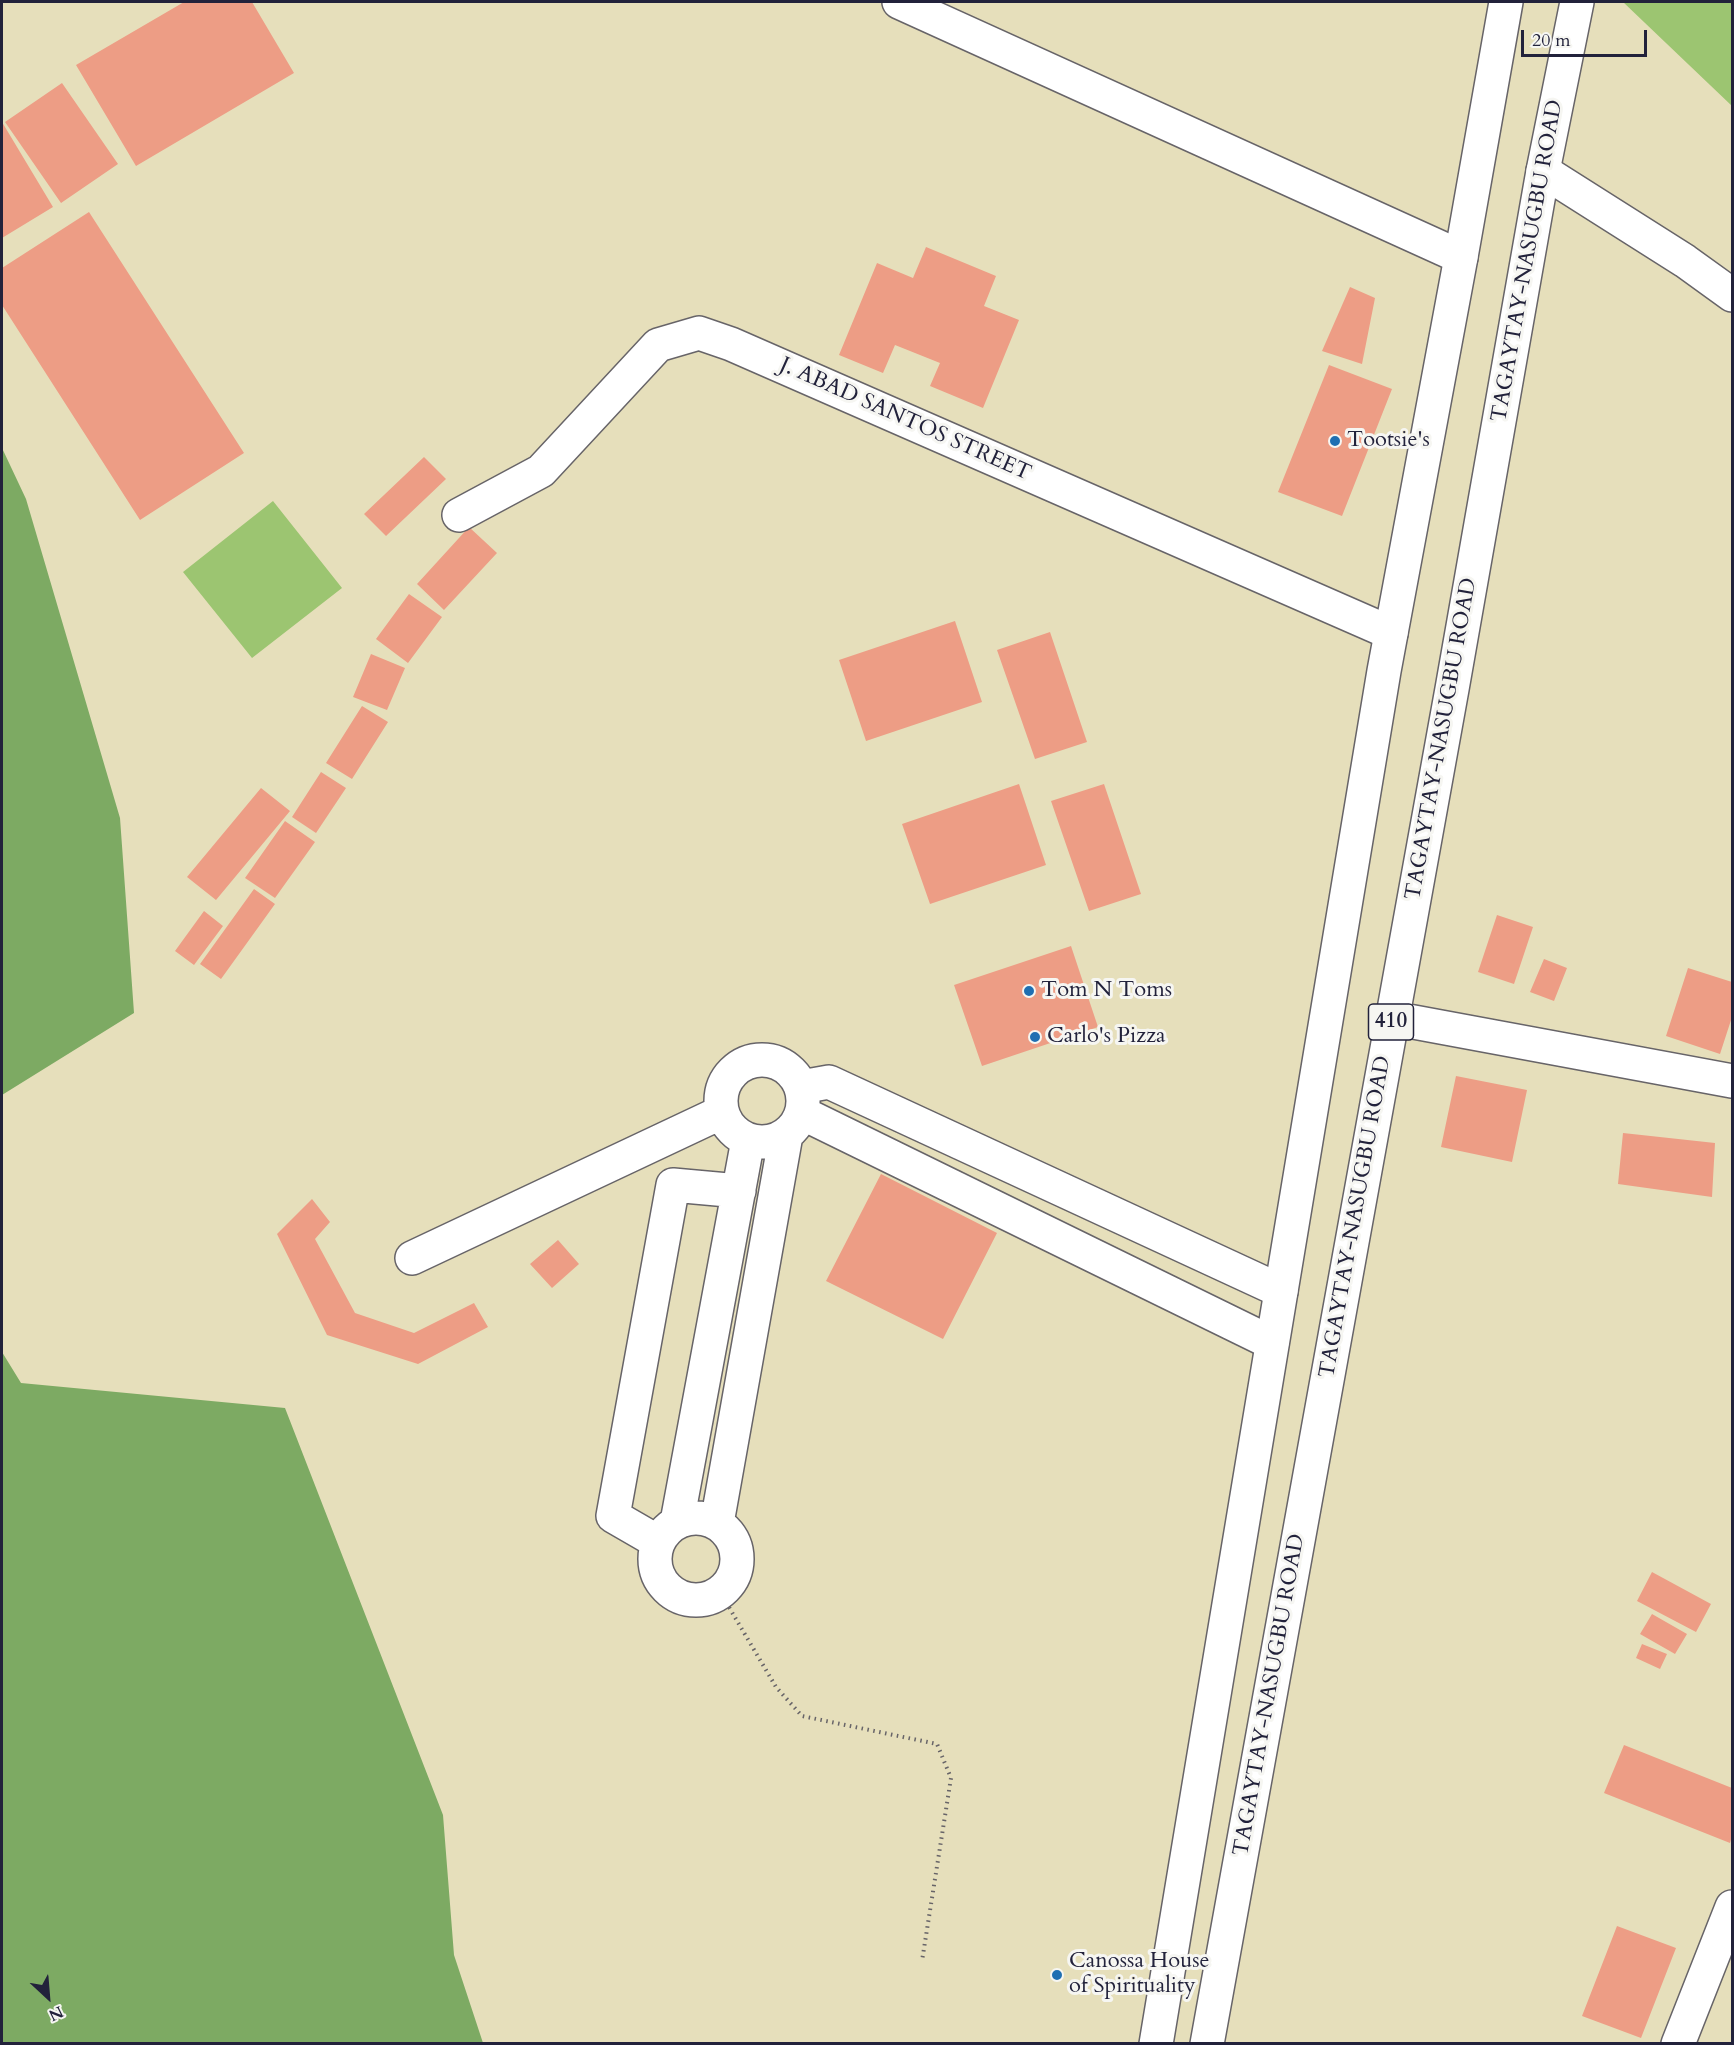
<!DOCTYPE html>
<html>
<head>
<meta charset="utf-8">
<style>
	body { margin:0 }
	#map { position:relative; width:1734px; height:2045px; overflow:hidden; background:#e6dfbb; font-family:Cardo,serif }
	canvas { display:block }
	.frame { position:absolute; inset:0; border:3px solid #22223b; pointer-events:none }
	.north { position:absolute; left:18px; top:1967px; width:60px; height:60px; -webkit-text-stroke:4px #f6f6f2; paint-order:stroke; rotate:154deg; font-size:16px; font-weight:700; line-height:24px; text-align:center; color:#22223b }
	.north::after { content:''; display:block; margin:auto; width:21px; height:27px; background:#22223b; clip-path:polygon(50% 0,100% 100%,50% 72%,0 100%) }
	.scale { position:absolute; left:1521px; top:30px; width:126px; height:27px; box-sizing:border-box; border:3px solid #22223b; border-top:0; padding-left:8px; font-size:18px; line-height:21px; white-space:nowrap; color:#22223b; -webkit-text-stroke:4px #f6f6f2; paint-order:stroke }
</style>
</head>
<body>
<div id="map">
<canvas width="1734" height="2045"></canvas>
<div class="frame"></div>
<div class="north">N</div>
<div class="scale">20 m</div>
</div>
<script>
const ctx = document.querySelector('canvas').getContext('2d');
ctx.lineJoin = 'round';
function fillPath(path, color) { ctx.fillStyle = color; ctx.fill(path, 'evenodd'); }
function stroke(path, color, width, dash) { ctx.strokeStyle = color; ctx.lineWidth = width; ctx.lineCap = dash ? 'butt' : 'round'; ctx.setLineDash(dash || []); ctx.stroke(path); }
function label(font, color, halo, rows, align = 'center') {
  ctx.font = font + ' Cardo,serif'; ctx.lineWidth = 6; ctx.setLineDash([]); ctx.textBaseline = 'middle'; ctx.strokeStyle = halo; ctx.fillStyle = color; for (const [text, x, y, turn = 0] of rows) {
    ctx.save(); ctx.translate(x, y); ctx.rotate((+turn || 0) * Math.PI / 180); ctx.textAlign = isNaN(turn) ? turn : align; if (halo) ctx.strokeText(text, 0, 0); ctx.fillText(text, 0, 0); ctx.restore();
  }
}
const green = new Path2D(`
	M1623,2h109v104z
	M273,501l69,87 -90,70 -69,-86z`);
const forest = new Path2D(`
	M2,448l24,51 94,319 14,195 -132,82z
	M2,1352l19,31 264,25 158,407 11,140 29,88h-481z`);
const building = new Path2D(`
	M184,2h68l42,71 -158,93 -60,-101z
	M62,83l56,81 -57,39 -56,-81z
	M2,122l51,85 -51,31z
	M89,212l155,241 -104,67 -138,-215v-37z
	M926,247l70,29 -12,30 35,14 -36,88 -53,-22 10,-23 -45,-18 -12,28 -44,-18 38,-92 36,15z
	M1350,287l25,11 -13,66 -40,-13z
	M1329,365l63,24 -50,127 -64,-24z
	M424,457l22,22 -60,57 -22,-22z
	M469,527l28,26 -53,57 -27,-26z
	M409,594l33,23 -34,46 -32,-24z
	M955,621l27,81 -116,39 -27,-81z
	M1050,632l37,110 -52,17 -38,-109z
	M371,654l34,14 -18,42 -34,-13z
	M362,706l26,16 -36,57 -26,-16z
	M321,772l25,16 -30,45 -24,-16z
	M1019,784l27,81 -116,39 -28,-80z
	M1104,784l37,110 -52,17 -38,-110z
	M261,788l29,23 -74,89 -29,-23z
	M285,821l30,21 -40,56 -30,-20z
	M254,889l21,15 -54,75 -21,-15z
	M204,911l19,15 -29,39 -19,-14z
	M1497,915l36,12 -19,57 -36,-12z
	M1071,946l27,81 -116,39 -28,-81z
	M1544,959l23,9 -13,33 -24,-9z
	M1688,968l44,14v35l-12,37 -54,-18z
	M1456,1076l71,14 -15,72 -71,-15z
	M1623,1133l92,10 -3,54 -94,-13z
	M881,1174l116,59 -54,106 -117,-58z
	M312,1199l18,23 -15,17 40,74 59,20 60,-30 14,24 -70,37 -91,-29 -50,-101z
	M558,1240l21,24 -27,24 -22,-24z
	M1652,1572l59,32 -15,28 -59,-31z
	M1652,1614l35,20 -12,20 -35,-20z
	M1642,1644l25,10 -7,15 -24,-11z
	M1624,1745l108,43v48l-2,7 -126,-50z
	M1617,1926l59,22 -35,90 -59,-22z`);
const path = new Path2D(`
	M720,1592l56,95 26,29 135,28 14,34 -29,183`);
const minor = new Path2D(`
	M899,2l562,255
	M1543,171l142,90 47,34
	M459,515l82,-44 117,-126 41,-12 32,11 660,289
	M1392,1018l340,63
	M721 1101a41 41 0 1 1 82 0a41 41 0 1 1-82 0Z
	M801,1087l28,-5 452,209
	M802,1113l470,230
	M412,1258l310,-146
	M655 1559a41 41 0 1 1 82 0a41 41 0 1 1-82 0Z
	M677,1522l71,-382
	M717,1523l69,-388
	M658,1542l-45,-26 60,-331 66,6
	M1678,2044l54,-137`);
const major = new Path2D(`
	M1156,2044l228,-1373 77,-414 45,-255
	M1207,2044l245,-1355 91,-518 34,-169`);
const markers = [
	[1335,441,6,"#1f6fb2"],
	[1029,991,6,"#1f6fb2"],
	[1035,1037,6,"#1f6fb2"],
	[1057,1975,6,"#1f6fb2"]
];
const shields = [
	[1391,1022,45]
];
const shieldNames = [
	["410",1391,1022]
];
const streetNames = [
	["TAGAYTAY-NASUGBU ROAD",1528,261,-80],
	["J. ABAD SANTOS STREET",905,420,24],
	["TAGAYTAY-NASUGBU ROAD",1442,739,-80],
	["TAGAYTAY-NASUGBU ROAD",1356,1217,-80],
	["TAGAYTAY-NASUGBU ROAD",1270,1695,-80]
];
const poiNames = [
	["Tootsie's",1347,441],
	["Tom N Toms",1041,991],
	["Carlo's Pizza",1047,1037],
	["Canossa House",1069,1962],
	["of Spirituality",1069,1987]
];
fillPath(green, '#9cc571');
fillPath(forest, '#7daa63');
fillPath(building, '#ed9d85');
stroke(minor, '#676468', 36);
stroke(major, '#676468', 36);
stroke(path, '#676468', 4, [1.5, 4.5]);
stroke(minor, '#fff', 33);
stroke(major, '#fff', 33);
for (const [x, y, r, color] of markers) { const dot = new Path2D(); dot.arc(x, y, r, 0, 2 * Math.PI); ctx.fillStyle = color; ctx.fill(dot); stroke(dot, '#f6f6f2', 2); }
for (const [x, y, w] of shields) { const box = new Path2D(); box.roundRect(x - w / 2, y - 18, w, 36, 4.5); ctx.fillStyle = '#f6f6f2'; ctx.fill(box); stroke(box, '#22223b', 1.5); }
label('bold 21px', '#22223b', null, shieldNames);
label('22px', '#22223b', '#f6f6f2', streetNames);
label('22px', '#22223b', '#f6f6f2', poiNames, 'left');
</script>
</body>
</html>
